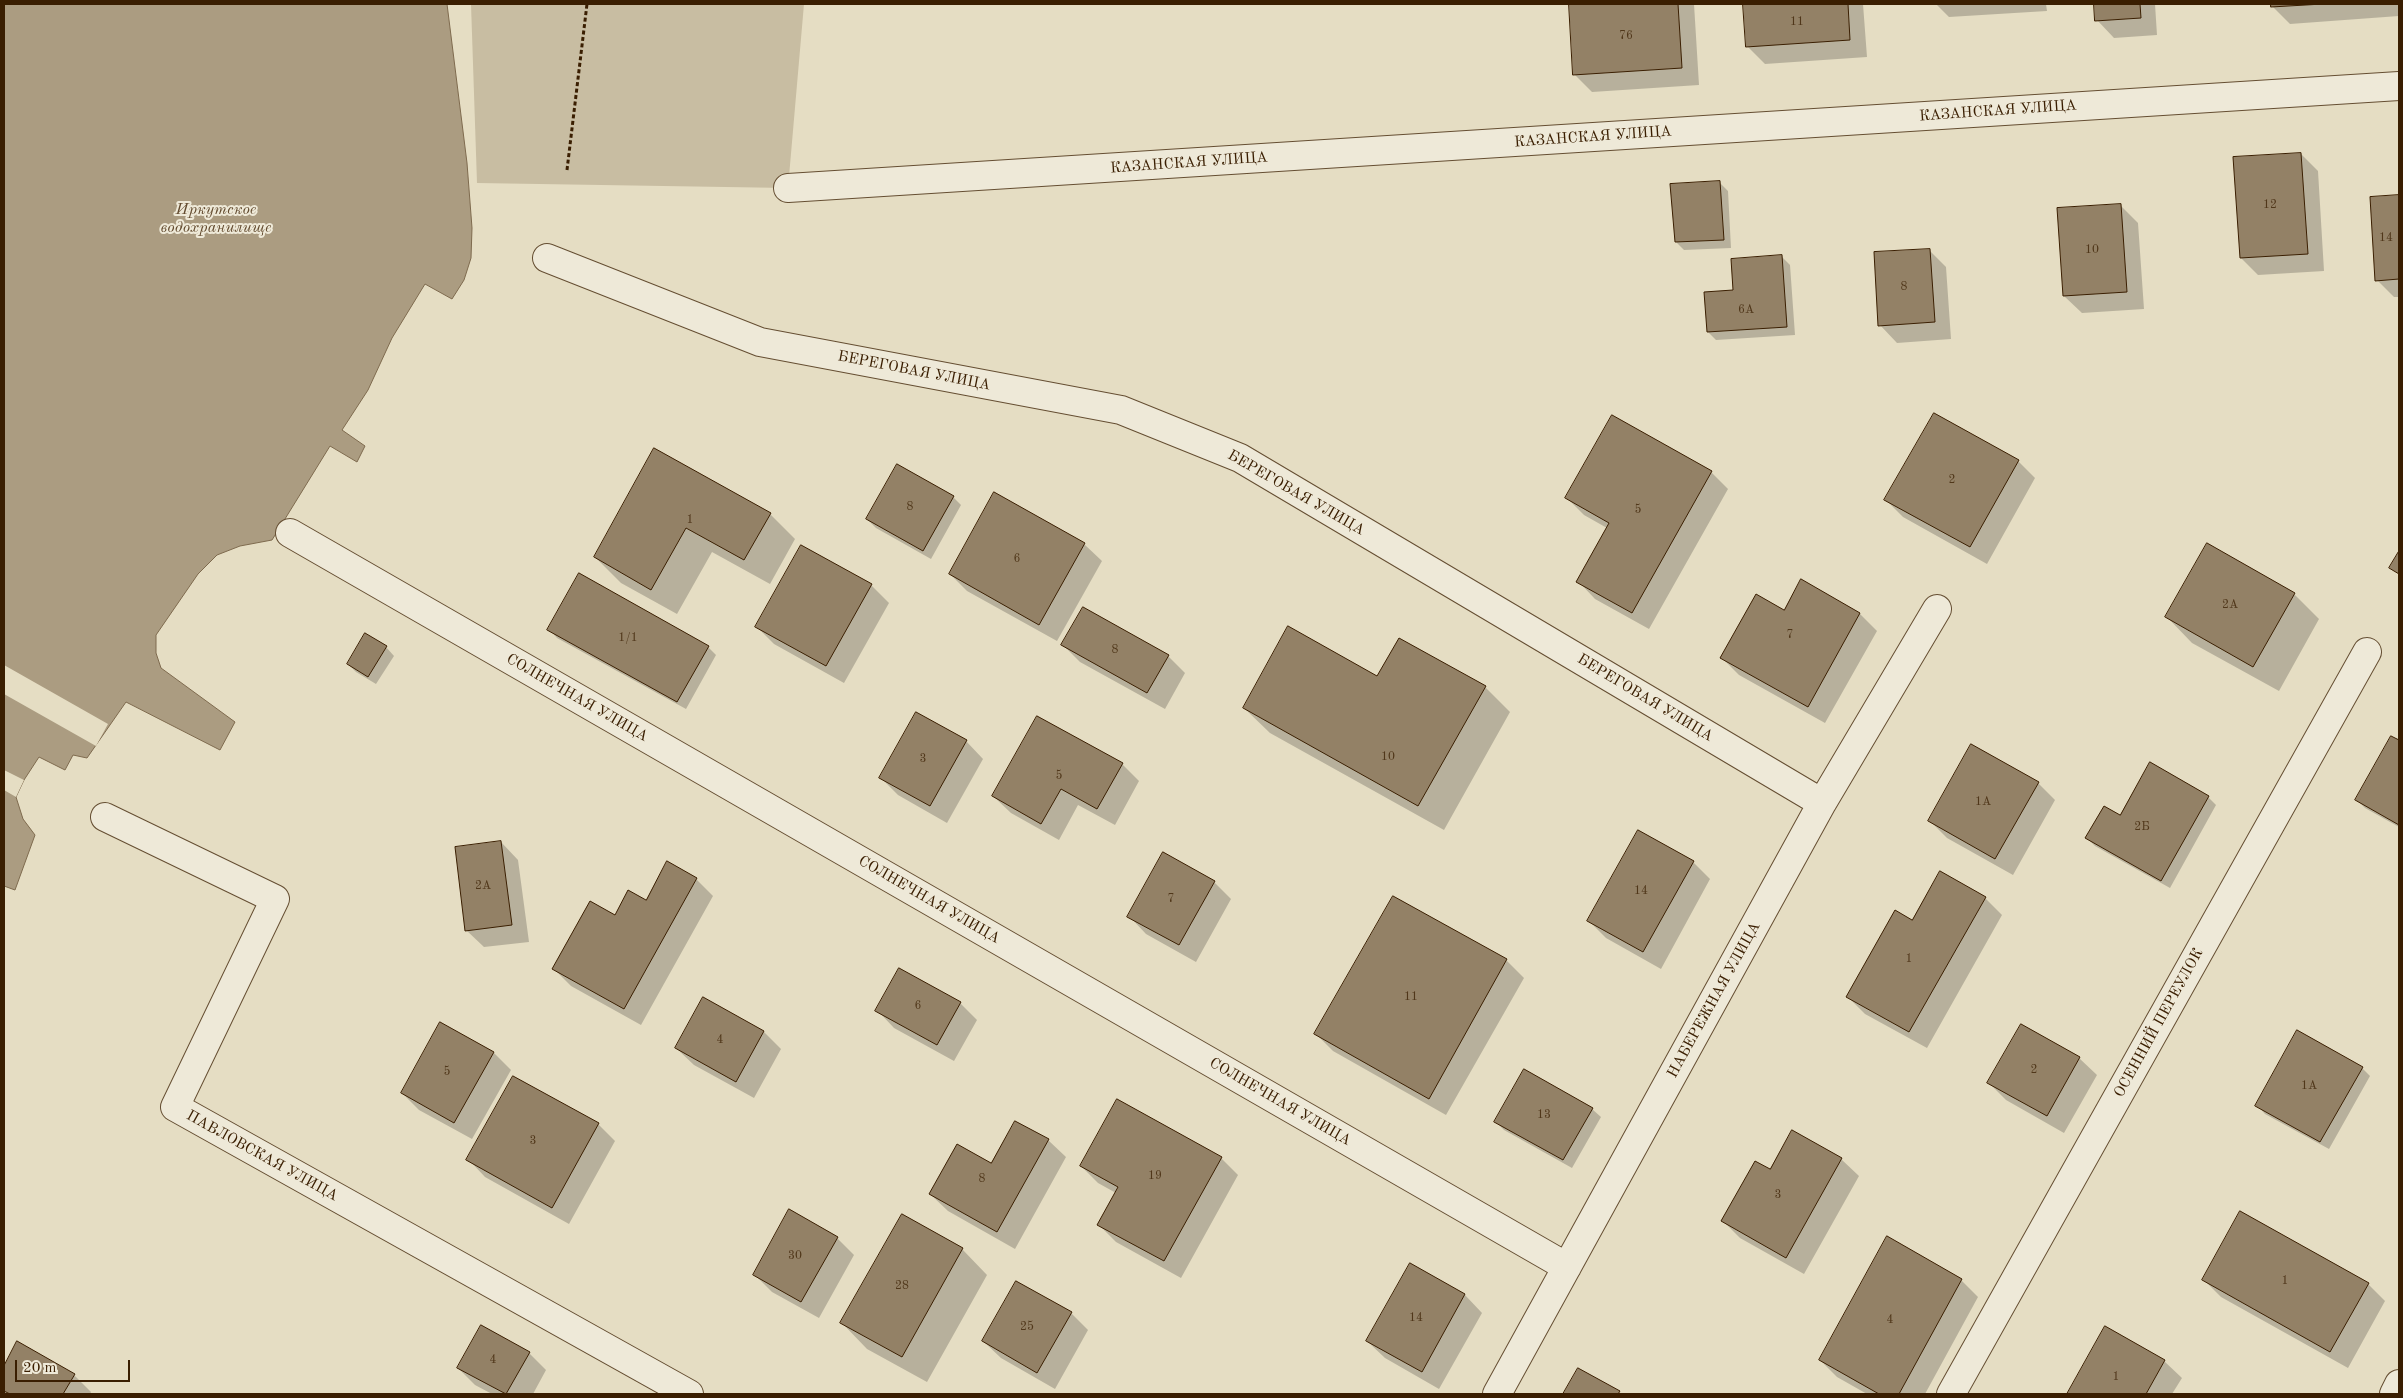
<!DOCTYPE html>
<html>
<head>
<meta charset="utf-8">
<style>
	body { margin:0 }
	#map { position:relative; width:2403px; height:1398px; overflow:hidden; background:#e5ddc3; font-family:"Old Standard TT",serif }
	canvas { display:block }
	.frame { position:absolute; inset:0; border:5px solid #3a1e01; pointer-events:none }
	.scale { position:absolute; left:15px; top:1360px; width:115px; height:22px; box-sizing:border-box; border:2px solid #3a1e01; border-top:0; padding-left:6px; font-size:15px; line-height:18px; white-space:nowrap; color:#3a1e01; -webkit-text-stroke:4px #eee9d8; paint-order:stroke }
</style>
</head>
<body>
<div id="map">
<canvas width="2403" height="1398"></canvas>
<div class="frame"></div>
<div class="scale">20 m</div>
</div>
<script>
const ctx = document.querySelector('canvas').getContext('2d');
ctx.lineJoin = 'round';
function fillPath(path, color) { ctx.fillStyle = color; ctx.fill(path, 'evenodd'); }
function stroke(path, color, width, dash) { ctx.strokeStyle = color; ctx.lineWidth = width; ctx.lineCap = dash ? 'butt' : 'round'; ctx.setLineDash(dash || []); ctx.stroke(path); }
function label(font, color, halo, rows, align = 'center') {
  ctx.font = font + ' "Old Standard TT",serif'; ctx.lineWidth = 4; ctx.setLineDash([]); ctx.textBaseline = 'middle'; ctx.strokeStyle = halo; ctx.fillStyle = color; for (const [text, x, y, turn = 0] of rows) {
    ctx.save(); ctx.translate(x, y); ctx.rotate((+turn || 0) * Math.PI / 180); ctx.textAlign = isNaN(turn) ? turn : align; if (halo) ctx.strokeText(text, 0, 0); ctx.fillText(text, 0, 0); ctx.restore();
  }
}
const green = new Path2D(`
	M471,4h333l-16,184 -311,-5z`);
const water = new Path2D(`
	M4,4h443l20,159 5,65 -1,30 -7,22 -12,19 -27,-15 -33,54 -24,52 -26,40 23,16 -8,16 -27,-16 -58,94 -32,6 -23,9 -19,19 -42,61v18l5,15 74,54 -15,28 -94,-48 -39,56 -14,-3 -8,15 -26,-13 -15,23 -8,17 7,22 12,16 -20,55 -11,-4z`);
const pier = new Path2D(`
	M4,665l104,59 -12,22 -92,-52z
	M4,770l20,10 -8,17 -12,-7z`);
const shadow = new Path2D(`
	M1570,4h124l5,81 -107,7 -17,-17z
	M1744,4h119l4,53 -102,7 -18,-18z
	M1936,4h110l1,7 -98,6z
	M2096,4h59l2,31 -43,3 -17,-18z
	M2272,4h127v12l-109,8 -17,-17z
	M2301,154l17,17 6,100 -66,4 -17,-17z
	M1719,182l9,9 3,57 -47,2 -8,-8z
	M2399,196v101h-5l-17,-17 -6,-82z
	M2121,206l17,17 6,86 -62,4 -18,-17z
	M1929,250l17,17 5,72 -54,4 -17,-18z
	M1782,257l8,8 5,70 -79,5 -8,-8 26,-41z
	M655,450l115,64 25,25 -25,45 -58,-32 -35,62 -56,-31 -26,-26z
	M2018,461l17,17 -48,86 -84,-47 -17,-17z
	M1711,472l17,17 -79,140 -54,-30 -17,-18 29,-53 -23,-13 -17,-17z
	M995,494l89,50 18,17 -45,80 -90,-50 -17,-17z
	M953,497l8,8 -30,54 -55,-31 -9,-9z
	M801,546l70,39 18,18 -45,80 -70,-39 -17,-17z
	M1802,581l58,33 17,17 -52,92 -86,-48 -17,-17 63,-47z
	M2294,594l25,25 -40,72 -87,-48 -25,-26z
	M549,629l159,18 8,8 -30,54 -129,-71z
	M1063,645l105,11 17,17 -20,36 -85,-47z
	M386,647l8,9 -18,28 -20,-12 -8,-8z
	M1378,678l107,9 25,25 -66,118 -174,-97 -26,-25z
	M2392,737l7,4v86l-34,-19 -8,-8z
	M966,741l17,18 -36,64 -49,-28 -17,-17z
	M1122,764l17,17 -24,44 -37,-20 -19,35 -48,-27 -18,-17z
	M2038,783l17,17 -42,75 -66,-37 -17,-17z
	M2208,797l8,8 -46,83 -75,-42 -8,-8 34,-21z
	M501,842l17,18 11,82 -45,5 -18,-17z
	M1693,862l17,17 -49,90 -55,-31 -17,-17z
	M696,879l17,17 -72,129 -70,-39 -17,-17 61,-53z
	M1214,882l17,17 -35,63 -50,-28 -17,-18z
	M1394,897l112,63 18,18 -78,137 -113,-64 -17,-17z
	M1985,898l17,17 -75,133 -62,-34 -17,-17 65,-75z
	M704,999l60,33 17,17 -27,49 -60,-33 -18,-17z
	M960,1003l17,17 -23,41 -60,-33 -17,-18z
	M494,1053l17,17 -39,69 -53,-29 -17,-17z
	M2079,1058l18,17 -33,58 -58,-33 -17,-17z
	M2362,1068l8,8 -41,73 -64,-35 -8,-9z
	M1592,1109l9,8 -29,51 -68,-38 -8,-8z
	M1015,1122l33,18 18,17 -51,92 -67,-38 -18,-17 61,-30z
	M598,1124l17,17 -46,83 -84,-47 -17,-18z
	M1221,1158l17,17 -57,103 -65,-36 -18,-18 18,-31 -18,-10 -17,-17z
	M1841,1159l18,17 -55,98 -64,-36 -17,-17 47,-50z
	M837,1238l17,17 -35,63 -47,-26 -18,-18z
	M962,1249l25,26 -60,107 -60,-33 -25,-26z
	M1410,1265l55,30 17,18 -43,76 -54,-31 -18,-17z
	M1961,1280l17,17 -53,97h-58l-30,-17 -17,-17z
	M2204,1280l164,4 17,17 -37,67 -127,-71z
	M1071,1313l17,17 -33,59 -54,-31 -18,-17z
	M2106,1328l58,33 18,17 -10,16h-104z
	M18,1343l56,32 17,17 -1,2h-86v-26z
	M529,1353l17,17 -13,24h-41l-17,-9 -17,-17z
	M1579,1370l40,22 3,2h-57z`);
const building = new Path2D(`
	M1569,4h109l4,64 -109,7z
	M1743,4h105l2,36 -104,7z
	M2094,4h46l1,14 -46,3z
	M2271,4h52l-52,3z
	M2301,153l7,101 -68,4 -7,-101z
	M1720,181l4,59 -49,2 -5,-58z
	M2399,195v84l-24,2 -5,-84z
	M2121,204l6,88 -64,4 -6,-88z
	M1930,249l5,73 -57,4 -4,-74z
	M1782,255l5,72 -80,5 -3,-40 29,-2 -2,-31z
	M1934,413l85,47 -49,87 -86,-47z
	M1612,415l100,56 -80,142 -56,-31 33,-59 -44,-25z
	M654,448l117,65 -27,47 -58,-32 -35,62 -57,-33z
	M897,464l57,32 -31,55 -57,-32z
	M994,492l91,51 -46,82 -90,-51z
	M2207,543l88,50 -42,74 -88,-50z
	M801,545l71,39 -46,82 -71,-39z
	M2399,551v23l-10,-6z
	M579,573l130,73 -32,56 -130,-72z
	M1801,579l59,34 -52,94 -88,-49 36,-64 28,16z
	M1083,607l86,48 -22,38 -86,-48z
	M1288,626l89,50 22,-38 87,48 -68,120 -175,-98z
	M365,633l22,13 -19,31 -21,-13z
	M916,712l51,28 -37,66 -51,-28z
	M1037,716l86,47 -26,46 -36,-20 -20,35 -49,-28z
	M2391,736l8,4v85l-44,-25z
	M1971,744l68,38 -44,77 -67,-38z
	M2150,762l59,34 -48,85 -76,-43 19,-32 16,9z
	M1638,830l56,31 -51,91 -56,-31z
	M501,841l11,84 -47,6 -10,-84z
	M1163,852l52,29 -36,64 -52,-28z
	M667,861l30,17 -73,131 -72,-40 38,-68 25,14 13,-25 18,10z
	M1940,871l46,26 -77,135 -63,-35 49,-87 17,10z
	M1393,896l114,63 -78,140 -115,-65z
	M899,968l62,34 -24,43 -62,-34z
	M703,997l61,34 -28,51 -61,-34z
	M440,1022l54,30 -40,71 -53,-30z
	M2021,1024l59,33 -33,59 -60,-33z
	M2297,1030l66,37 -43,75 -65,-36z
	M1524,1069l69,39 -30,52 -69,-38z
	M513,1076l86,47 -47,85 -86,-48z
	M1117,1099l105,58 -58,104 -67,-36 21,-38 -38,-21z
	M1015,1121l34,18 -52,93 -68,-38 28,-50 34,19z
	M1792,1130l50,28 -56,100 -65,-37 34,-60 15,8z
	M789,1209l49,28 -37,65 -48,-27z
	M2240,1211l129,72 -39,69 -128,-72z
	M902,1214l61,34 -61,109 -62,-34z
	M1887,1236l75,43 -63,115h-20l-60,-34z
	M1410,1263l55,31 -43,78 -56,-31z
	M1016,1281l56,31 -35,61 -55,-32z
	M481,1325l49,27 -24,42 -49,-26z
	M2105,1326l60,34 -19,34h-79z
	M17,1341l58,33 -12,20h-53l-6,-3v-25z
	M1578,1368l42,23 -2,3h-55z`);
const path = new Path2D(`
	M567,170l20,-166`);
const minor = new Path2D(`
	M788,188l1611,-102
	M547,258l213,84 361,68 119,48 582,345
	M290,533l1277,734
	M105,817l170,82 -100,208 514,287
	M1497,1394l325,-591 115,-194
	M1951,1394l416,-742
	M2394,1394l5,-10`);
const numberNames = [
	["11",1797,22],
	["76",1626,36],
	["12",2270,205],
	["14",2386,238],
	["10",2092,250],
	["8",1904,287],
	["6А",1746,310],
	["2",1952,480],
	["8",910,507],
	["5",1638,510],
	["1",690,520],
	["6",1017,559],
	["2А",2230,605],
	["7",1790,635],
	["1/1",628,638],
	["8",1115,650],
	["10",1388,757],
	["3",923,759],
	["5",1059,776],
	["1А",1983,802],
	["2Б",2142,827],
	["2А",483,886],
	["14",1641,891],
	["7",1171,899],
	["1",1909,959],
	["11",1411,997],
	["6",918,1006],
	["4",720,1040],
	["2",2034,1070],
	["5",447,1072],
	["1А",2309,1086],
	["13",1544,1115],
	["3",533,1141],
	["19",1155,1176],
	["8",982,1179],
	["3",1778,1195],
	["30",795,1256],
	["1",2285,1281],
	["28",902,1286],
	["14",1416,1318],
	["4",1890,1320],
	["25",1027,1327],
	["4",493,1360],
	["1",2116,1377]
];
const streetNames = [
	["КАЗАНСКАЯ УЛИЦА",1998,111,-4],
	["КАЗАНСКАЯ УЛИЦА",1593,137,-4],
	["КАЗАНСКАЯ УЛИЦА",1189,163,-4],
	["БЕРЕГОВАЯ УЛИЦА",914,371,11],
	["БЕРЕГОВАЯ УЛИЦА",1296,493,30],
	["СОЛНЕЧНАЯ УЛИЦА",577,698,30],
	["БЕРЕГОВАЯ УЛИЦА",1645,698,31],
	["СОЛНЕЧНАЯ УЛИЦА",929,900,30],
	["НАБЕРЕЖНАЯ УЛИЦА",1714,1000,-61],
	["ОСЕННИЙ ПЕРЕУЛОК",2159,1023,-61],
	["СОЛНЕЧНАЯ УЛИЦА",1280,1102,30],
	["ПАВЛОВСКАЯ УЛИЦА",262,1156,29]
];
const waterNames = [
	["Иркутское",216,210],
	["водохранилище",216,228]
];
fillPath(green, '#c8bda2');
fillPath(water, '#ab9c81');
stroke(water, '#7e6a4e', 1);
fillPath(pier, '#e5ddc3');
fillPath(shadow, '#0003');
fillPath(building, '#938166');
stroke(building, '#3a1e01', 1);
stroke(minor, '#654e32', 30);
stroke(path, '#3a1e01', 3, [4, 2.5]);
stroke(minor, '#eee9d8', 28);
label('12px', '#50371a', null, numberNames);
label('15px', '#3a1e01', '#eee9d8', streetNames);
label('italic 16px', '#624a2e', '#eee9d8', waterNames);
</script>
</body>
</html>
